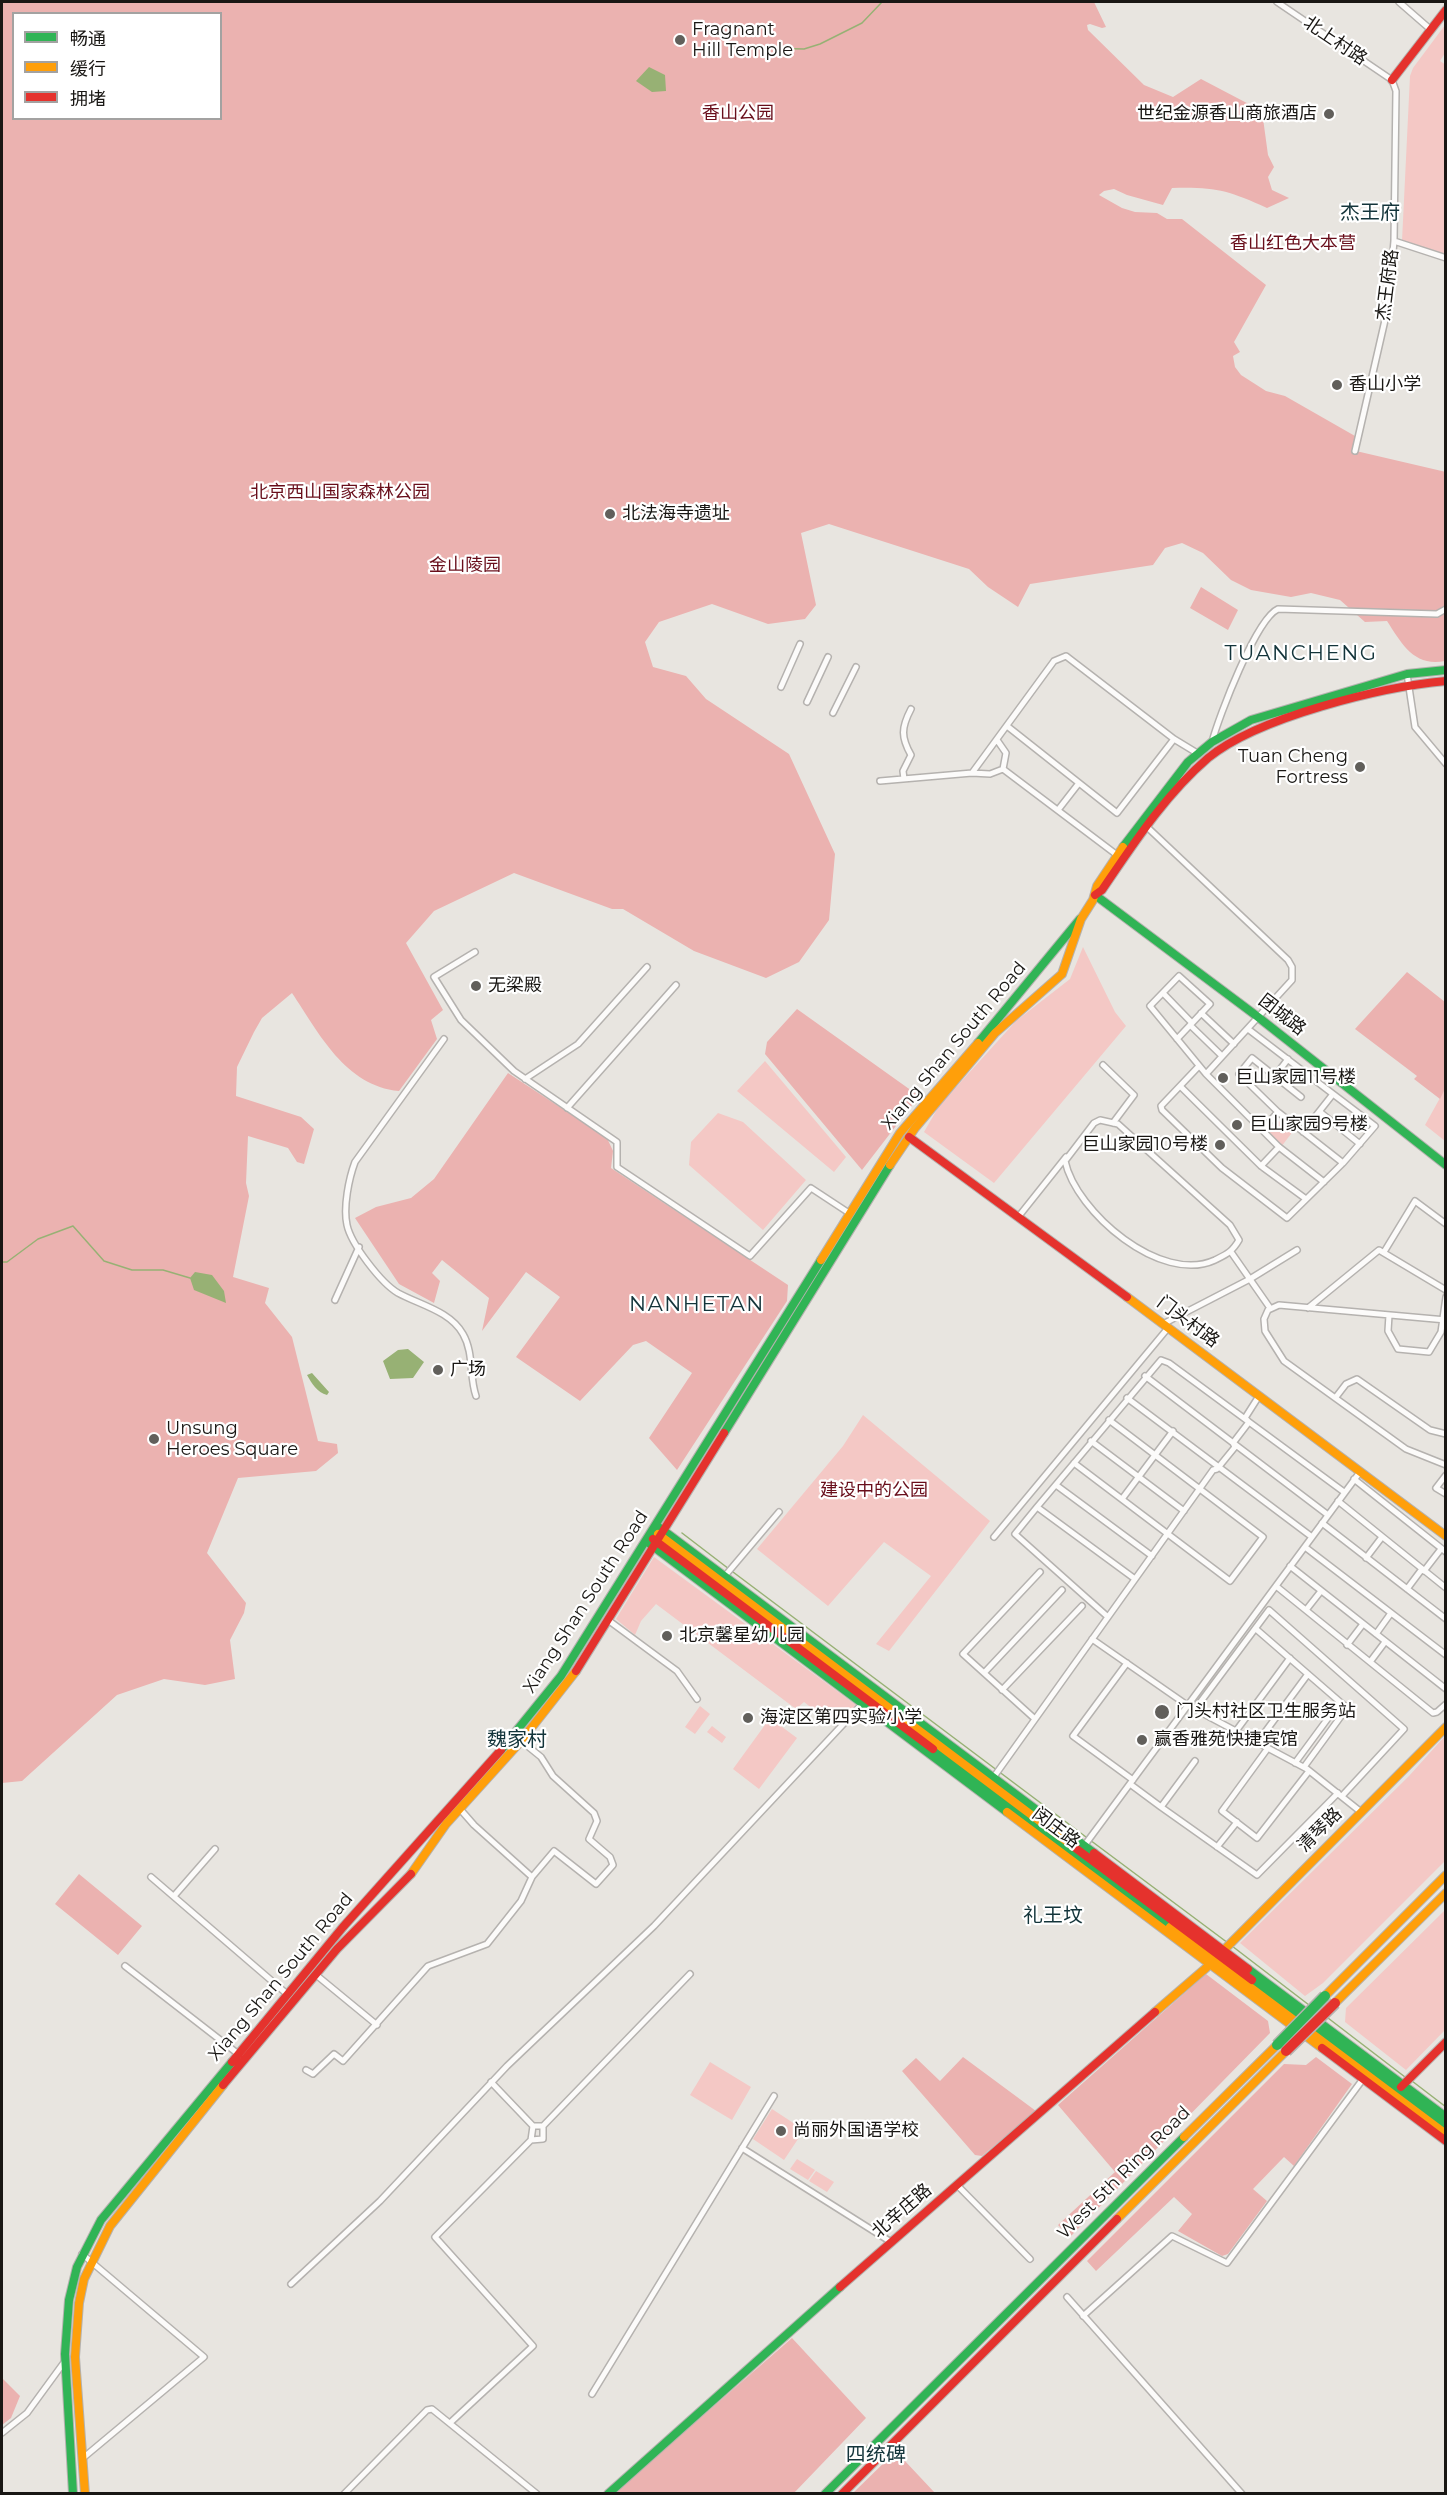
<!DOCTYPE html>
<html>
<head>
<meta charset="utf-8">
<style>
	body { margin:0 }
	#map { position:relative; width:1447px; height:2495px; overflow:hidden; background:#e8e5e0; font-family:Montserrat,"Noto Sans SC",sans-serif }
	canvas { display:block }
	.frame { position:absolute; inset:0; border:3px solid #191714; pointer-events:none }
	.legend { position:absolute; left:12px; top:12px; width:210px; height:108px; box-sizing:border-box; background:#fff; border:2px solid #a3a2a1; margin:0; padding:8px 10px; list-style:none; font-size:18px; color:#191714 }
	.legend li { display:flex; align-items:center; gap:12px; height:30px }
	.legend b { width:30px; border:2px solid #a3a2a1 }
</style>
</head>
<body>
<div id="map">
<canvas width="1447" height="2495"></canvas>
<div class="frame"></div>
<ul class="legend">
<li><b style="height:8px;background:#30b455"></b>畅通</li>
<li><b style="height:8px;background:#ff9f0a"></b>缓行</li>
<li><b style="height:8px;background:#e5322d"></b>拥堵</li>
</ul>
</div>
<script>
const ctx = document.querySelector('canvas').getContext('2d');
ctx.lineJoin = 'round';
function fillPath(path, color) { ctx.fillStyle = color; ctx.fill(path, 'evenodd'); }
function stroke(path, color, width, dash) { ctx.strokeStyle = color; ctx.lineWidth = width; ctx.lineCap = dash ? 'butt' : 'round'; ctx.setLineDash(dash || []); ctx.stroke(path); }
function label(font, color, halo, rows, align = 'center') {
  ctx.font = font + ' Montserrat,"Noto Sans SC",sans-serif'; ctx.lineWidth = 4.5; ctx.setLineDash([]); ctx.textBaseline = 'middle'; ctx.strokeStyle = halo; ctx.fillStyle = color; for (const [text, x, y, turn = 0] of rows) {
    ctx.save(); ctx.translate(x, y); ctx.rotate((+turn || 0) * Math.PI / 180); ctx.textAlign = isNaN(turn) ? turn : align; if (halo) ctx.strokeText(text, 0, 0); ctx.fillText(text, 0, 0); ctx.restore();
  }
}
const green = new Path2D(`
	M1445,25v28l-5,8 6,4 -1,191 -43,-15 8,-165 3,-8z
	M1083,947l32,65 11,14 -132,157 -70,-51 15,-26 77,-85 54,-42z
	M765,1061l81,96 -12,15 -97,-81z
	M1445,1089v52l-20,-16z
	M718,1113l25,9 63,58 -43,50 -74,-65 2,-23z
	M1275,1119l19,11 -13,17 -16,-15z
	M863,1415l127,106 -101,130 -13,-7 55,-68 -47,-34 -56,64 -71,-57 86,-103z
	M654,1557l202,148 -21,21 -31,-24 -8,7 -140,-105 -15,17 -6,14 -19,-16z
	M700,1706l10,8 -15,20 -10,-7z
	M770,1718l27,20 -38,51 -26,-20z
	M712,1726l14,11 -4,6 -15,-11z
	M1445,1736v125l-122,122 -18,13 -65,-53 169,-167z
	M1445,1910v120l-39,40 -61,-48 1,-14z
	M710,2062l41,25 -19,33 -42,-25z
	M772,2109l32,21 -20,30 -31,-21z
	M797,2159l18,11 -7,10 -18,-11z
	M816,2171l18,11 -7,10 -18,-11z`);
const forest = new Path2D(`
	M2,2h1092l12,25 -4,1 -12,-4 -3,1 1,5 56,55 29,12 28,-18 61,32 6,44 6,12 -6,10 4,13 17,8 -22,10c-40,-18 -51,-21 -95,-20l-9,17 -36,-10 -13,-6 -10,2 -5,4 23,13 13,4 22,1 10,6h15l84,66 -32,57 6,10 -7,4 2,11 6,8 25,16 19,5 70,40 4,5 -3,10 90,21 -1,189c-31,6 -43,-17 -58,-40l-22,1 -25,-22 -29,-7 -20,4 -40,-7 -20,-10 -28,-27 -21,-10 -17,5 -12,17 -123,19 -12,23 -30,-20 -19,-18 -140,-45 -28,9 15,72 -11,14 -37,5 -56,-20 -53,18 -14,20 8,25 33,9 20,23 83,55 46,100 -6,66 -30,42 -33,16 -72,-27 -71,-42h-11l-98,-36 -80,38 -28,32 37,67 -12,10 6,19 -38,52c-54,-5 -80,-58 -107,-98l-30,25 -8,14 -17,35 -1,29 65,21 13,12 -10,35 -7,-2 -9,-14 -40,-12 -2,47 3,13 -16,81 36,11 -4,15 27,34 26,104 19,3 1,9 -22,18 -78,7 -31,75 39,50 -2,10 -14,27 5,39 -30,6 -41,-6 -47,16 -95,86 -20,2zM14,14h206v104h-206z
	M1201,587l37,23 -10,20 -38,-22z
	M1407,972l38,30v87l-5,10 -26,-20 3,-3 -62,-47z
	M797,1009l122,87 -57,74 -97,-116 2,-12z
	M508,1073l99,65 6,13 -2,17 177,117 -1,16 -110,169 -28,-32 43,-65 -46,-32 -13,4 -53,56 -64,-44 44,-60 -34,-25 -44,59 7,-33 -47,-38 -10,13 8,8 -6,22 -35,-19 -44,-66 21,-11 35,-9 23,-19z
	M79,1874l63,52 -24,29 -63,-51z
	M1206,1974l62,47 2,12 -200,204 -12,-12 57,-53 -57,-67z
	M963,2057l73,54 -54,45 -7,-1 -73,-84 14,-13 24,23z
	M1316,2057l36,27 -58,82 -10,-9 -31,32 14,12 -39,53 -6,2 -44,-25 14,-17 -18,-17 -78,74 -9,-10 197,-197 22,1z
	M792,2338l74,80 -72,75h-180z
	M2,2378l18,18 -9,22 -9,7z
	M894,2453l10,7 31,33h-82z`);
const water = new Path2D(`
	M649,67l16,8 1,16 -14,1 -16,-11z
	M195,1272l17,3 12,16 2,12 -32,-13 -4,-12z
	M408,1349l16,13 -11,16 -23,1 -7,-18 15,-11z
	M312,1373l17,19 -2,3c-10,-3 -15,-11 -20,-20z`);
const stream = new Path2D(`
	M765,48l39,1 16,-5 42,-21 20,-21
	M2,1262h5l31,-23 35,-13 31,35 28,9h31l27,8
	M682,1533l47,36
	M733,1572l353,265
	M1090,1840l138,103
	M1232,1946l77,59
	M1328,2018l77,59
	M1412,2081l34,26`);
const street = new Path2D(`
	M1277,2l115,78 4,11 -2,150 -6,66 -33,144
	M1399,2l31,27
	M1394,241l52,17
	M1407,674l8,53 31,37
	M781,687l19,-43
	M807,702l21,-45
	M833,713l23,-46
	M1007,726l110,87 57,-74
	M1212,742c7,-26 44,-123 66,-133l159,5 9,-5
	M1003,769l114,86
	M972,773l18,1 13,-5 3,-16 -9,-13
	M904,779l-1,-8 8,-16c-10,-18 -10,-27 0,-46
	M880,781l92,-8 82,-112 12,-5 108,83 23,14
	M1058,810l21,-27
	M1146,826l142,134 4,7v13l-86,94 56,56 16,-18 -39,-38 13,-16 49,39
	M475,952l-41,25 27,43 53,51 103,71v25l133,89 61,-68 38,25
	M1163,993l29,30
	M1201,1013l33,31
	M1190,1025l32,31
	M1248,1029l85,65
	M444,1039l-89,123c-6,16 -12,45 -8,63 4,19 34,58 51,68 22,12 52,18 65,41 11,19 6,42 13,62
	M1177,1039l33,-35 -31,-28 -29,30 56,68
	M1103,1065l31,30 -21,28
	M1199,1066l-38,40 1,4 60,58 65,50 56,-55
	M1275,1076l13,-17
	M525,1079l53,-35 69,-77
	M1180,1086l81,80 45,33
	M567,1108l109,-123
	M1278,1112l65,51 32,-37 -42,-32 -30,38
	M1320,1112l40,32
	M1100,1120l18,4 112,101 9,15c-7,12 -12,14 -24,20 -54,25 -139,-48 -150,-99l29,-38z
	M1262,1130l17,17 45,35
	M1261,1166l18,-19
	M1019,1216l47,-59
	M1231,1252l39,56
	M1384,1252l31,-51 31,23
	M335,1300l24,-53
	M1308,1308l71,-58 67,40
	M1389,1315l-1,16 10,18 31,3 12,-20 5,-35
	M1446,1320l-167,-15 -11,5 -4,9 1,12 19,30 122,88 40,16
	M1163,1324l87,-45 47,-29
	M1145,1376l183,139
	M1336,1397l10,-13 11,-5 73,51 16,4
	M1127,1398l185,139
	M1091,1441l93,70
	M1074,1463l156,118 33,-44 -154,-117
	M1446,1475l-10,13 10,6
	M1354,1479l92,73
	M1056,1485l96,71
	M1122,1499l51,-68
	M1338,1501l108,87
	M1037,1507l-22,27 93,83
	M1322,1523l124,96
	M994,1537l174,-209
	M1305,1547l141,108
	M1366,1558l16,-21
	M1290,1566l156,123
	M1424,1571l17,-22
	M724,1577l55,-65
	M1135,1579l-98,-72 124,-147 8,3 175,129
	M1276,1586l157,127 4,-1 9,-8
	M1407,1589l15,-20
	M1306,1610l15,-19
	M608,1620l69,51 20,28
	M1256,1629l91,79 -43,59
	M1376,1634l15,-21
	M1092,1639l95,66 120,64 54,43
	M1347,1645l16,-21
	M1370,1662l15,-20
	M1127,1663l-54,73 60,44
	M984,1673l78,-83
	M1002,1690l80,-84
	M1196,1708l73,-98 135,119 -62,67
	M1035,1719l-72,-65 77,-82
	M1236,1731l54,-73
	M1257,1743l51,-69
	M1268,1748l-46,63 35,27 52,-67
	M1195,1761l-34,46 96,68 81,-82
	M1295,1763l45,-61
	M993,1778l220,-308 4,-1 18,-22 -2,-4 16,-21 -4,-4 14,-22
	M1130,1784l31,23
	M460,1809l14,16 58,52
	M1084,1846l276,-374
	M1217,1847l20,-25
	M151,1877l136,117
	M174,1896l41,-47
	M125,1966l112,87
	M315,1974l62,51
	M306,2070l7,4 21,-20 9,7 85,-95 59,-22 34,-43 11,-24 22,-26 42,33 17,-19 -3,-8 -21,-18 8,-18 -3,-8 -41,-37 -12,-19 -21,-17
	M491,2082l42,44h10v13l-12,1 2,-14
	M543,2126l147,-152
	M742,2148l149,94
	M957,2185l73,74
	M82,2254l122,103 -121,101
	M291,2284l89,-83 127,-135 147,-140 210,-224
	M1067,2297l175,197
	M1083,2316l89,-80 55,27 136,-184
	M592,2394l182,-298
	M451,2422l82,-76 -98,-109 96,-97
	M2,2433l25,-20 38,-52
	M344,2494l83,-84 5,-1 105,85`);
const fast = new Path2D(`
	M1123,847l65,-85 24,-20 39,-22 156,-46 39,-4
	M1095,895l163,122 188,148
	M978,1043l102,-124
	M724,1433l166,-268
	M660,1528l434,325
	M650,1544l357,268
	M933,1749l237,178
	M501,1750l60,-74 260,-416
	M1248,1969l198,148
	M1252,1980l194,146
	M73,2494l-8,-140 4,-54 8,-33 24,-47 131,-158
	M608,2494l232,-207
	M825,2494l359,-357`);
const slow = new Path2D(`
	M890,1165l25,-37 80,-95 67,-59 19,-55 12,-19 4,-14 26,-39
	M821,1260l79,-127 78,-90
	M1127,1297l319,239
	M658,1534l416,313
	M1007,1812l315,236
	M411,1874l35,-50 75,-83 55,-70
	M1170,1927l276,207
	M1325,1996l121,-121
	M1335,2003l111,-110
	M1155,2012l51,-44 240,-241
	M1184,2137l93,-92
	M1117,2219l169,-168
	M85,2494l-10,-137 4,-54 5,-24 26,-53 113,-141`);
const jam = new Path2D(`
	M1392,80l54,-70
	M1095,895l7,-5c32,-47 63,-95 106,-132 50,-41 173,-71 238,-77
	M909,1137l218,160
	M653,1539l280,210
	M576,1671l148,-238
	M1074,1847l178,133
	M1094,1853l154,116
	M1322,2048l124,93
	M232,2062l111,-135 158,-177
	M223,2085l114,-136 74,-75
	M1401,2087l45,-45
	M840,2287l315,-275
	M842,2494l275,-275`);
const fastBridge = new Path2D(`
	M1277,2045l48,-49`);
const jamBridge = new Path2D(`
	M1286,2051l49,-48`);
const markers = [
	[680,40,6,"#615f5b"],
	[1329,114,6,"#615f5b"],
	[1337,385,6,"#615f5b"],
	[610,514,6,"#615f5b"],
	[1360,767,6,"#615f5b"],
	[476,986,6,"#615f5b"],
	[1223,1078,6,"#615f5b"],
	[1237,1125,6,"#615f5b"],
	[1220,1145,6,"#615f5b"],
	[438,1370,6,"#615f5b"],
	[154,1439,6,"#615f5b"],
	[667,1636,6,"#615f5b"],
	[1162,1712,8,"#615f5b"],
	[748,1718,6,"#615f5b"],
	[1142,1740,6,"#615f5b"],
	[781,2131,6,"#615f5b"]
];
const poiNames = [
	["Fragnant",692,30],
	["Hill Temple",692,51],
	["世纪金源香山商旅酒店",1317,114,"right"],
	["香山小学",1349,385],
	["北法海寺遗址",622,514],
	["Tuan Cheng",1348,757,"right"],
	["Fortress",1348,778,"right"],
	["无梁殿",488,986],
	["巨山家园11号楼",1235,1078],
	["巨山家园9号楼",1249,1125],
	["巨山家园10号楼",1208,1145,"right"],
	["广场",450,1370],
	["Unsung",166,1429],
	["Heroes Square",166,1450],
	["北京馨星幼儿园",679,1636],
	["门头村社区卫生服务站",1176,1712],
	["海淀区第四实验小学",760,1718],
	["赢香雅苑快捷宾馆",1154,1740],
	["尚丽外国语学校",793,2131]
];
const streetNames = [
	["北上村路",1335,41,34],
	["杰王府路",1388,285,-83],
	["团城路",1282,1015,38],
	["Xiang Shan South Road",954,1046,-50],
	["门头村路",1188,1322,37],
	["Xiang Shan South Road",586,1602,-57],
	["闵庄路",1056,1828,37],
	["清琴路",1320,1830,-45],
	["Xiang Shan South Road",281,1977,-50],
	["West 5th Ring Road",1124,2173,-45],
	["北辛庄路",902,2211,-41]
];
const parkNames = [
	["香山公园",738,114],
	["香山红色大本营",1293,244],
	["北京西山国家森林公园",340,493],
	["金山陵园",465,566],
	["建设中的公园",874,1491]
];
const neighbourhoodNames = [
	["杰王府",1370,213],
	["魏家村",517,1740],
	["礼王坟",1053,1916],
	["四统碑",876,2455]
];
const quarterNames = [
	["TUANCHENG",1301,654],
	["NANHETAN",697,1305]
];
fillPath(green, '#f4c8c5');
fillPath(forest, '#ebb2b0');
fillPath(water, '#97b174');
stroke(stream, '#97b174', 1.5);
stroke(street, '#b5b2af', 8);
stroke(fast, '#b5b2af', 10);
stroke(slow, '#b5b2af', 10);
stroke(jam, '#b5b2af', 10);
stroke(street, '#fcfbfa', 5);
stroke(fast, '#30b455', 8);
stroke(slow, '#ff9f0a', 8);
stroke(jam, '#e5322d', 8);
stroke(fastBridge, '#b5b2af', 13, []);
stroke(jamBridge, '#b5b2af', 13, []);
stroke(fastBridge, '#30b455', 10);
stroke(jamBridge, '#e5322d', 10);
for (const [x, y, r, color] of markers) { const dot = new Path2D(); dot.arc(x, y, r, 0, 2 * Math.PI); ctx.fillStyle = color; ctx.fill(dot); stroke(dot, '#fff', 2); }
label('18px', '#191714', '#fff', poiNames, 'left');
label('18px', '#191714', '#fff', streetNames);
label('18px', '#690e1b', '#fff', parkNames);
label('20px', '#13343a', '#fff', neighbourhoodNames);
ctx.letterSpacing = '1.5px';
label('21px', '#13343a', '#fff', quarterNames);
ctx.letterSpacing = '0px';
</script>
</body>
</html>
